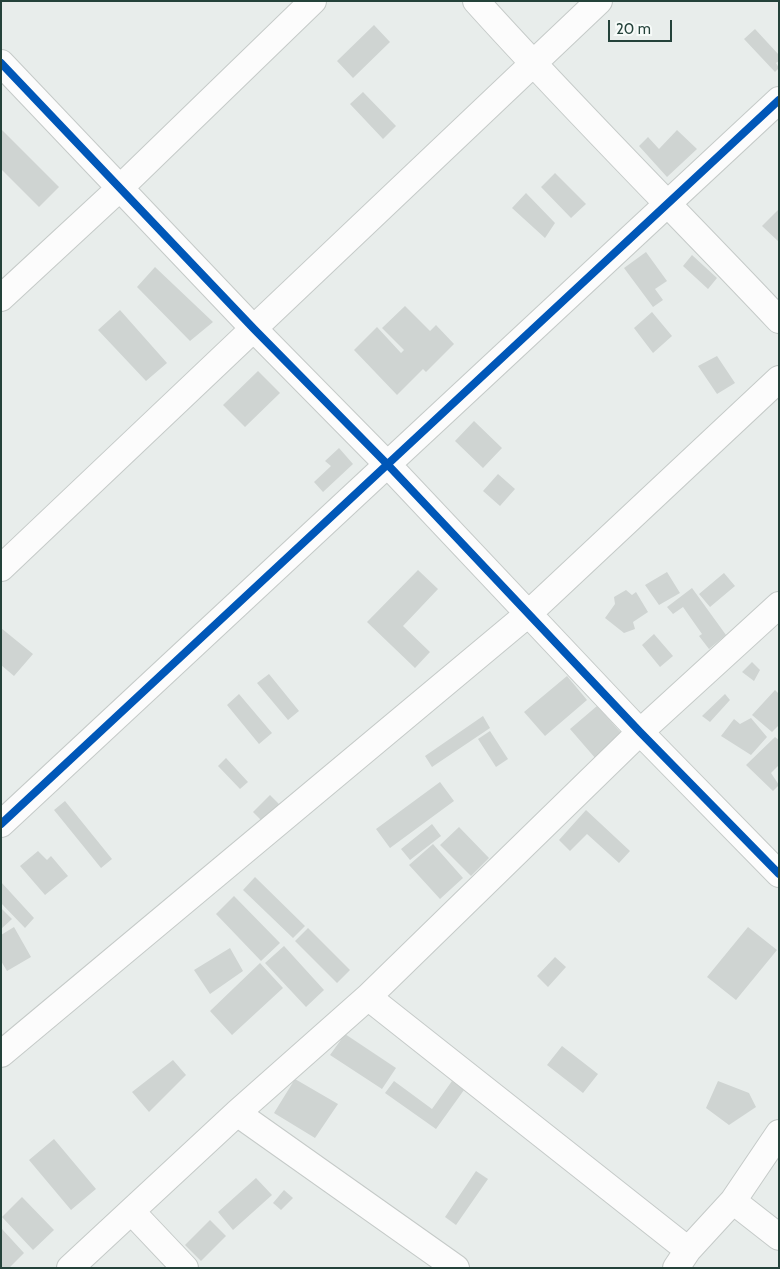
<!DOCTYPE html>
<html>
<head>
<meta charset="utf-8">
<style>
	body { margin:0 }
	#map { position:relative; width:780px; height:1269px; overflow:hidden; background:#e8edeb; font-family:Cabin,sans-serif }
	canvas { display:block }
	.frame { position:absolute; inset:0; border:2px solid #24423a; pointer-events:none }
	.scale { position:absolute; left:608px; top:20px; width:64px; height:22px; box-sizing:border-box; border:2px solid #24423a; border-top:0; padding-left:6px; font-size:15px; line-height:18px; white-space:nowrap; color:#24423a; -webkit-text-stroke:4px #f7fbf9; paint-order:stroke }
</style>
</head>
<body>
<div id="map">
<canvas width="780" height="1269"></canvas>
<div class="frame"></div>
<div class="scale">20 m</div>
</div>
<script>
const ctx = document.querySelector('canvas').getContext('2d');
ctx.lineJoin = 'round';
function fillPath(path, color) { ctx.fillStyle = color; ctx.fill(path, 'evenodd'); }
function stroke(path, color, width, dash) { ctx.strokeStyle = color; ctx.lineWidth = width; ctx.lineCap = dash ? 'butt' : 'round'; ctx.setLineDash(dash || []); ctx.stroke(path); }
const building = new Path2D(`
	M374,25l16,17 -37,36 -16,-17z
	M755,29l24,26v6l-3,2 3,5 -4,4 -31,-33z
	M363,92l33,34 -13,13 -33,-35z
	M1,129l58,58 -20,20 -38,-38z
	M677,130l20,19 -30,28 -28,-31 9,-9 11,12z
	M555,173l31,31 -15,14 -30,-31z
	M526,193l29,30 -10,15 -33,-30z
	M779,209v33l-17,-16z
	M646,252l21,29 -12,8 8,11 -10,7 -29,-39z
	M692,255l25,23 -9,11 -25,-23z
	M155,267l58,55 -23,19 -53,-54z
	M405,306l25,25 6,-6 18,19 -28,28 -3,-3 -26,26 -43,-45 23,-23 24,26 3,-3 -22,-22z
	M120,310l47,53 -21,18 -48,-51z
	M652,312l20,24 -19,17 -19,-25z
	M717,356l18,27 -18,11 -19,-28z
	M258,371l22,22 -35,34 -22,-22z
	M474,421l28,27 -19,20 -28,-27z
	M339,448l14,16 -30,28 -9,-10 17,-16 -6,-5z
	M498,474l17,15 -15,17 -17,-15z
	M418,570l20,19 -35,37 27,26 -15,16 -48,-46z
	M667,572l13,21 -21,12 -14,-20z
	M724,573l11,13 -25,21 -11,-13z
	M692,588l34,47 -17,14 -10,-13 3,-2 -19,-27 -10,7 -6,-7z
	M626,590l6,5 4,-3 12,20 -15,10 2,7 -11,4 -19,-15 10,-14 -1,-7z
	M1,628l32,26 -19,22 -13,-11z
	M654,634l19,22 -13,11 -18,-22z
	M752,662l8,8 -6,11 -12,-9z
	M269,674l30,37 -11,9 -31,-37z
	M567,676l20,24 -42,36 -21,-24z
	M775,690l4,4v31l-7,7 -20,-17z
	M239,694l33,39 -13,11 -32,-39z
	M725,694l5,6 -20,22 -8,-6z
	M597,706l26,29 -27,24 -26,-30z
	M483,716l7,12 -58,39 -7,-11z
	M751,718l16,19 -16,18 -30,-19 13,-17 6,5z
	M490,731l18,28 -12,8 -18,-28z
	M775,737l4,3v25l-8,8 8,12 -6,6 -27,-26z
	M226,758l22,24 -8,7 -22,-23z
	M440,782l14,19 -64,47 -14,-19z
	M270,795l11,11 -17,17 -11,-11z
	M65,801l47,58 -11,9 -47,-58z
	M586,810l44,41 -11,12 -32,-29 -17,17 -11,-11z
	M432,824l9,12 -31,24 -9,-11z
	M459,827l30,31 -18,18 -31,-31z
	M433,844l30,34 -23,21 -31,-34z
	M38,851l9,9 4,-4 17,20 -23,19 -25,-29z
	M255,877l50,49 -12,12 -50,-48z
	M1,882l33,36 -9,10 -24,-25z
	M234,896l46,47 -19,18 -45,-47z
	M1,908l11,11 -11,10z
	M14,927l17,30 -24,14 -6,-10v-26z
	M748,927l29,23 -41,50 -29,-23z
	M308,928l42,42 -13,13 -42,-42z
	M284,946l40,44 -18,17 -41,-44z
	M230,948l13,23 -33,23 -16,-24z
	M555,957l11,10 -18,20 -11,-11z
	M260,963l23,25 -51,47 -22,-24z
	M345,1034l51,34 -14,21 -52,-34z
	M562,1046l36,28 -15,19 -36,-28z
	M173,1060l13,15 -37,37 -17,-20z
	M295,1079l43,25 -23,34 -41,-25z
	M394,1081l38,28 20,-28 12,9 -28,39 -51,-36z
	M718,1081l31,12 7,14 -27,18 -23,-17z
	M54,1139l42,50 -25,21 -42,-50z
	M476,1171l12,8 -32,46 -11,-8z
	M256,1178l16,17 -39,35 -15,-18z
	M284,1190l9,8 -12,12 -8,-7z
	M22,1197l32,33 -21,20 -31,-33z
	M210,1220l16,16 -25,25 -16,-16z
	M2,1229l22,24 -15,15h-8z`);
const street = new Path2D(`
	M476,1c98,109 202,212 303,319
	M1,63l253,266 134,136 252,267 139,142
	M1,298l120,-111 192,-186
	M1,568l598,-567
	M1,824l778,-724
	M368,997l320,253
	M1,1054l527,-440 251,-235
	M237,1113l219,155
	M733,1201l46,36
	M132,1212l53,56
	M70,1268l167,-155 131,-116 272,-265 139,-127
	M676,1268l12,-18 45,-49 46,-68`);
const cycleway = new Path2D(`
	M1,63l253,266 134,136 252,267 139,142
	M1,824l778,-724`);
fillPath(building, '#cfd4d2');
stroke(street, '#c5cac8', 28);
stroke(street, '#fcfcfc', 26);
stroke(cycleway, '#0057b8', 8);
</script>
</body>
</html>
